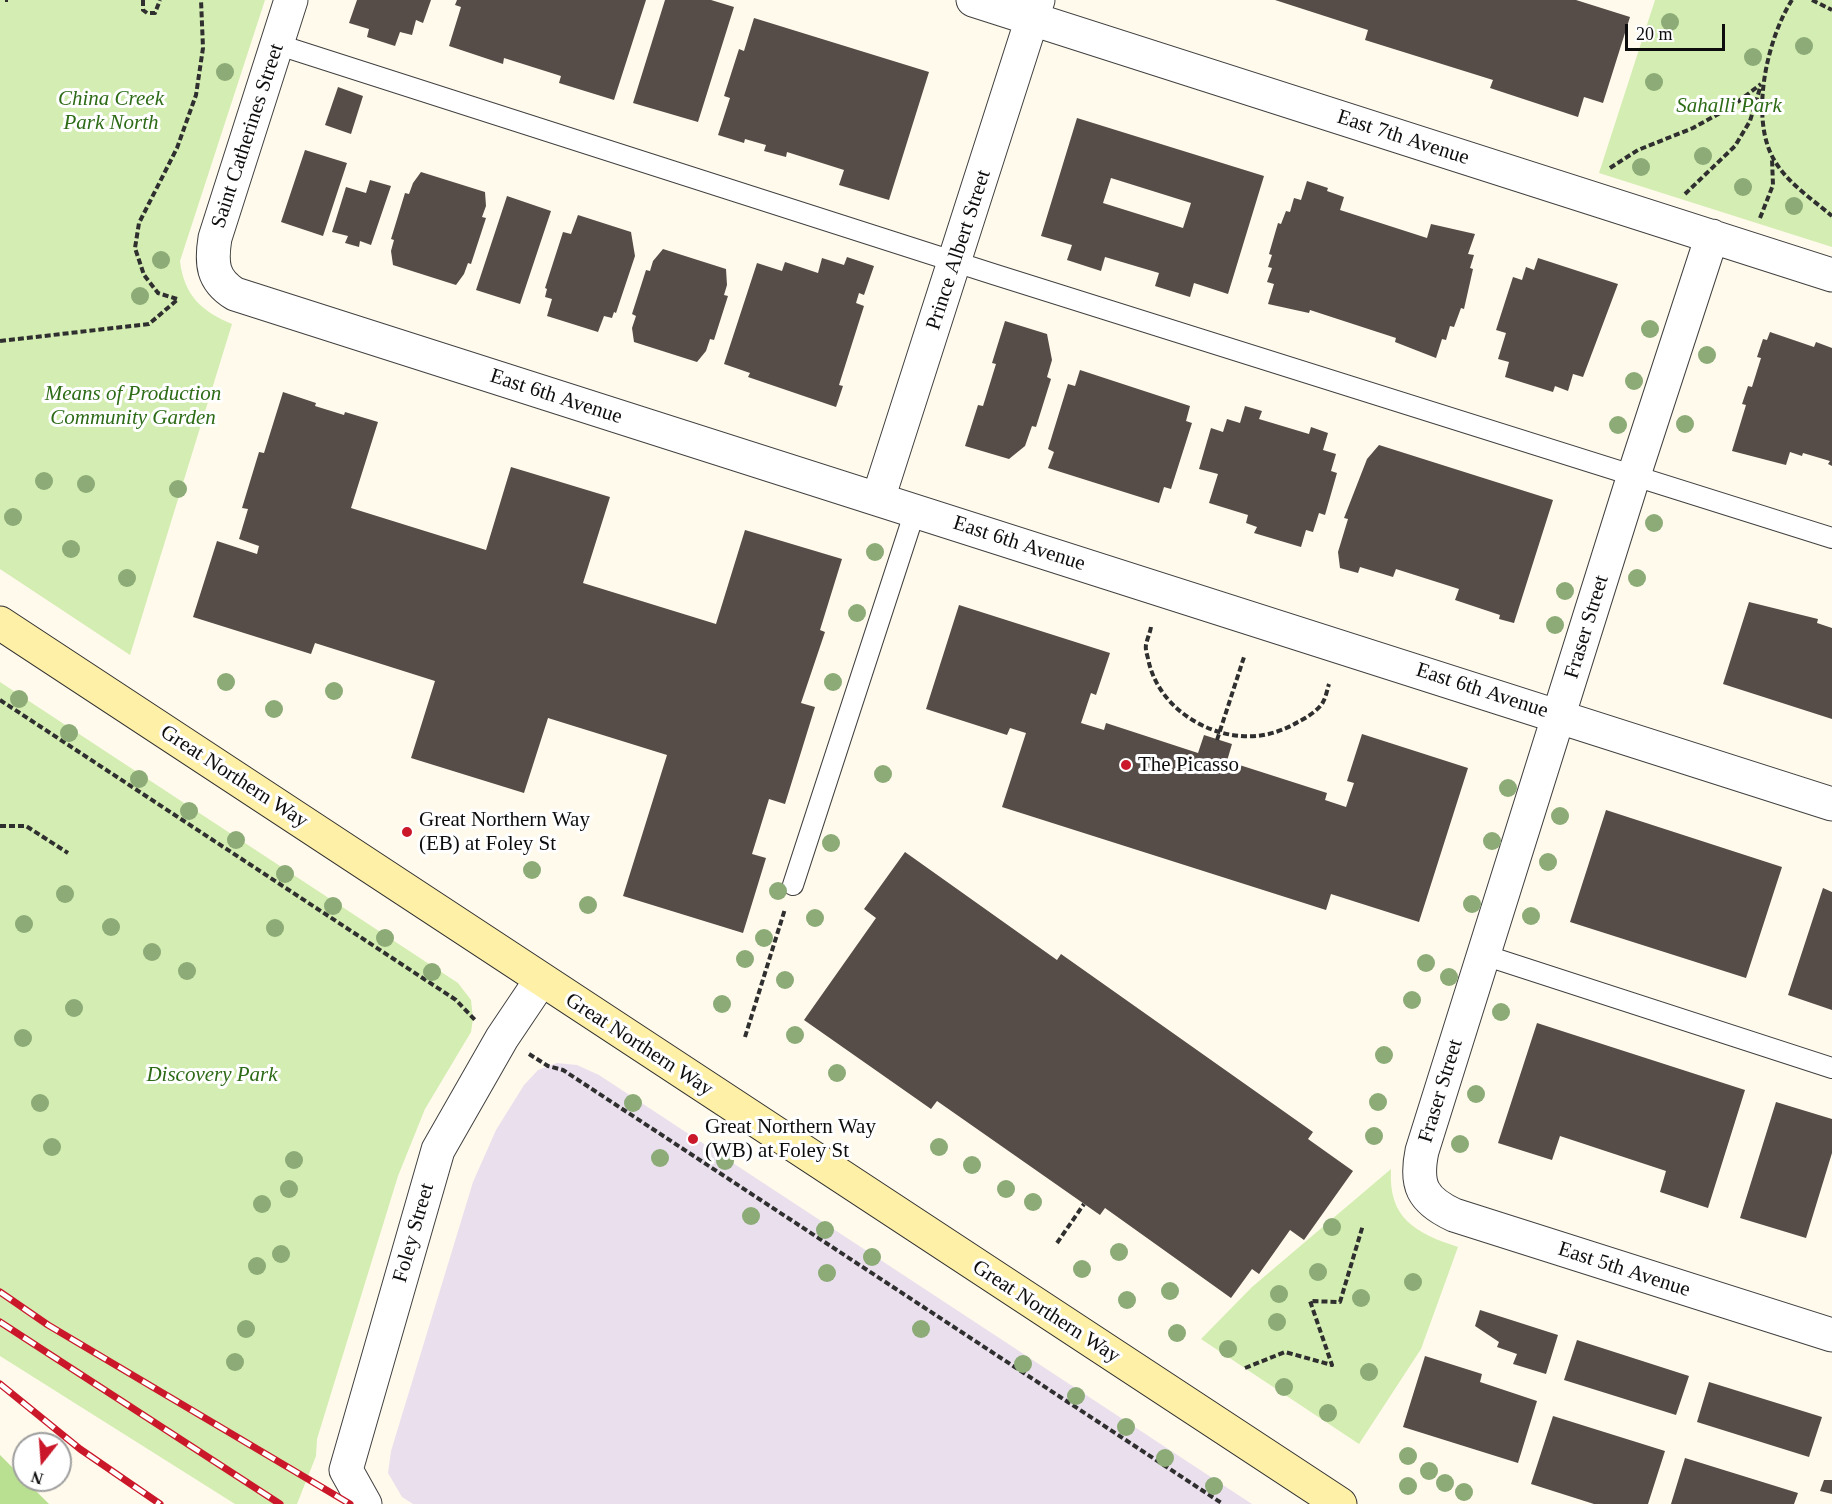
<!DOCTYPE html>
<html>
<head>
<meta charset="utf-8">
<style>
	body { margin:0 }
	#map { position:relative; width:1832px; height:1504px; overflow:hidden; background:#fffaec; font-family:"Times New Roman",serif }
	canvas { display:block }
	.north { position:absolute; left:12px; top:1432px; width:60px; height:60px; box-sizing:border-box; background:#fff; border:2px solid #9e9e9e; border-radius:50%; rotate:197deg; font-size:16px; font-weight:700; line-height:24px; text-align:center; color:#0d0d0d }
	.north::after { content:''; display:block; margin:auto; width:21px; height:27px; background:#ca172a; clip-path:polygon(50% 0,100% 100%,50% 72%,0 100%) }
	.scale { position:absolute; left:1625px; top:24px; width:100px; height:27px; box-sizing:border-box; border:3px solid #0d0d0d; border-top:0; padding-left:8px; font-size:18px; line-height:21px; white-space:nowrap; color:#0d0d0d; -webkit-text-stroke:4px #fff; paint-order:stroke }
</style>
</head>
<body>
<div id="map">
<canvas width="1832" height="1504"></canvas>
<div class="north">N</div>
<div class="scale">20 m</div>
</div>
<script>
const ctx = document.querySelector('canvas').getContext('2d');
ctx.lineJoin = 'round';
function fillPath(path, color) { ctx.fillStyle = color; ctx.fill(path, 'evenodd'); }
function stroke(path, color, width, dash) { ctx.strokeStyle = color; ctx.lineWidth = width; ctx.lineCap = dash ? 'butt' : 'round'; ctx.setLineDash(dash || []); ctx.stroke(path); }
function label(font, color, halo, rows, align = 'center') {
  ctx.font = font + ' "Times New Roman",serif'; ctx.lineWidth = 6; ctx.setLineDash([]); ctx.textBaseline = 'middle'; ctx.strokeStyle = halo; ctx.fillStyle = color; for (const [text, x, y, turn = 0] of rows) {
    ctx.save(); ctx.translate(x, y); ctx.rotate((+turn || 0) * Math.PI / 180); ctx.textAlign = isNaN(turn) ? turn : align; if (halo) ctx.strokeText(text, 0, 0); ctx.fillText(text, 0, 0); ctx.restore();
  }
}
const industrial = new Path2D(`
	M557,1063l20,2 22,10 653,429h-839l-11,-7 -14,-24 3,-22 82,-269 23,-52 28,-45 14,-15z`);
const green = new Path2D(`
	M0,0h265l-85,261c4,34 21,50 52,63l-102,331 -130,-86z
	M1655,0h177v247l-233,-74z
	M0,682l458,301 13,17 2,19 -2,13 -46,77 -27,67 -81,263 -1,17 -19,48h-62l-235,-148z
	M1391,1169c-3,50 25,64 67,78l-37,102 -62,95 -158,-105 51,-52z`);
const forest = new Path2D(`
	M0,1455l49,49h-49z`);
const building = new Path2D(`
	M357,0h74l-8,23 -7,-3 -4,15 -12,-3 -5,14 -28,-9 2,-8 -20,-6z
	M457,0h189l-32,100 -55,-17 2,-7 -57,-18 -1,6 -54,-18 12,-39 -6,-2z
	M665,0h46l23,7 -36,115 -65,-19z
	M1275,0h301l54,17 -27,86 -19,-6 -6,20 -88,-29 3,-8 -128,-40 3,-10z
	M754,18l175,54 -40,128 -50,-15 5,-15 -57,-18 -1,5 -22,-6 2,-6 -21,-6 -1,4 -26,-8 12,-37 -6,-2 15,-47 5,2z
	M338,87l25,9 -12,38 -26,-9z
	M1077,118l187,58 -36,118 -34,-11 -4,14 -35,-11 4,-13 -54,-16 -4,14 -34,-11 5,-15 -31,-9zM1111,178l80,25 -8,25 -80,-25z
	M305,150l42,13 -24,73 -42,-14z
	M421,172l64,20 1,14 -4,11 4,1 -15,46 -3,-1 -4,11 -8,11 -63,-20 -2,-14 3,-11 -3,-1 14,-46 4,1 4,-11z
	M370,180l21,6 -20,59 -11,-4 -1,6 -14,-4 3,-7 -16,-4 14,-45 20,6z
	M1307,181l21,7 -1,3 17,6 -4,13 87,28 4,-14 44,10 -7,20 6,1 -4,13 3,1 -9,40 -3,-1 -7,19 -4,-1 -4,14 -4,-1 -6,19 -41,-16 1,-4 -86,-28 -1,3 -41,-9 6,-20 -7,-2 5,-14 -4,-1 4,-12 -3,-1 9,-31 3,1 5,-13 4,1 4,-14 7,2z
	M507,196l44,15 -31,93 -44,-14z
	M578,215l53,17 4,24 -19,57 -2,-1 -2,6 -8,-2 -6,16 -51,-16 5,-17 -7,-2 2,-8 -2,-1 18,-56 8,2z
	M663,249l63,20 1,16 -3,10 4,1 -14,44 -4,-1 -4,12 -9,11 -63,-20 -2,-14 4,-12 -4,-2 14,-44 4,1 3,-10z
	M847,257l27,9 -10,29 -5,-2 -3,10 8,3 -25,79 4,1 -7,21 -88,-30 2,-4 -26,-9 33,-101 25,8 3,-9 33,11 4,-15 22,7z
	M1538,258l80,26 -35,93 -10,-3 -5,17 -13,-5 -2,6 -48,-15 4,-15 -11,-3 8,-26 -10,-3 17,-53 9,3 4,-13 8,3z
	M1005,321l42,13 5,26 -5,17 4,2 -15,48 -4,-1 -7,20 -16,13 -44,-13 13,-41 5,1 13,-42 -4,-1z
	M1770,332l44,15 2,-5 16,6v118l-4,-2 2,-3 -27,-8 -1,3 -12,-4 -4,13 -54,-14 14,-46 -4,-1 6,-18 4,1 9,-29 -4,-1 6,-18 4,1z
	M1080,370l110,36 -4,15 6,2 -21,66 -7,-2 -5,16 -111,-35 6,-16 -6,-3 20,-65 7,2z
	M283,392l33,11 -1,3 29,9 1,-3 33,10 -27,86 135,42 25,-83 99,30 -27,86 133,41 29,-94 97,29 -22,71 5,2 -24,71 14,4 -30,97 -16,-5 -17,55 14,4 -23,75 -120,-37 44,-141 -119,-37 -24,75 -113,-35 24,-77 -120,-38 -4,11 -118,-37 24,-76 40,13 2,-8 -20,-7 9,-30 -6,-1 17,-56 5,1z
	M1245,406l17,5 -3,8 50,15 2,-7 17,6 -5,17 13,4 -5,17 6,2 -12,42 -6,-2 -6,19 -7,-2 -5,17 -47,-14 3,-6 -11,-4 2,-8 -39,-12 9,-29 -19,-5 12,-41 12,4 4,-13 13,4z
	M1379,445l174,55 -39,123 -15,-4 1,-4 -45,-15 4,-11 -63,-20 -3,8 -33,-10 -2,6 -18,-5 -2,-16 10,-33 -4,-1 23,-59z
	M1749,602l69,17 -1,4 15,5v91l-109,-35z
	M959,605l151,48 -14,42 -5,-2 -10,30 23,7 2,-7 92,30 6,-18 28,9 -5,17 100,32 -2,7 21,7 8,-24 -7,-2 15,-47 106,34 -49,154 -88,-28 -5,16 -324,-103 24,-74 -16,-5 -3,7 -81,-26z
	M1606,810l176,57 -36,111 -176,-56z
	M905,852l152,108 4,-6 252,178 -5,7 45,32 -49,69 -14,-10 -31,44 -7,-5 -21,29 -126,-90 -5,7 -163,-114 -6,8 -127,-89 72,-102 -12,-9z
	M1823,888l9,4v118l-44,-15z
	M1537,1023l208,67 -37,118 -48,-16 6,-21 -106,-35 -8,24 -54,-17z
	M1776,1102l56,17v34l-26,85 -66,-20z
	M1480,1310l78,25 -12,39 -33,-10 4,-10 -20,-7 2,-5 -24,-16z
	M1577,1340l112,36 -13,39 -112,-35z
	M1425,1356l57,18 -2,8 57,19 -19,62 -115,-36z
	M1709,1382l113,35 -13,40 -112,-35z
	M1553,1416l112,35 -17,53h-54l-63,-20z
	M1685,1458l113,35 -4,11h-123z
	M1824,1480h8v14l-12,-3z`);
const path = new Path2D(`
	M5,0h3
	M143,0v10l4,3h8l5,-13
	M1792,0c-25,39 -42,116 -19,158 13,24 39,41 59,58
	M1812,0l20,10
	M1610,168l28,-18 55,-22 38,-21 30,-23
	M1685,194l50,-48 15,-25 10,-33
	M1760,218l13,-33 -1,-26
	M177,299l-19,-6 -14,-18 -9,-27 4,-25 38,-75 19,-53 7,-47 -2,-48
	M0,341l149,-17 28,-24
	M1151,627c-1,6 -4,12 -5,18 -1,5 2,12 3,18 10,41 51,70 92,73 20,2 40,-4 57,-14 8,-4 21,-12 25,-20 3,-5 4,-12 6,-18
	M0,700l456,300 19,20
	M1217,740l27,-83
	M0,826h26l42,27
	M745,1037l40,-128
	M529,1054l19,12 15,4 660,434
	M1057,1243l27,-39
	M1245,1368l40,-16 47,13 -22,-64 30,1 23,-77`);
const lane = new Path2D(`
	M276,44l717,230 839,264
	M793,885l122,-374
	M1484,955l348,113`);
const street = new Path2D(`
	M291,0l-76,238c-4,25 -3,42 20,56l1597,510
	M973,0l859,275
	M1712,236l-78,239 -212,676c-7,34 0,49 32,64l378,120
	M878,499l160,-499
	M365,1504l-19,-34 92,-320 64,-112 39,-58`);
const secondary = new Path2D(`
	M0,623l1340,881`);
const rail = new Path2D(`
	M0,1292l48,33 302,179
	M0,1322l280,182
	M0,1384l80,65 80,55`);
const trees = [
	[1670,22],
	[1804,46],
	[1753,57],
	[225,72],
	[1654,82],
	[1703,156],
	[1641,167],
	[1743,187],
	[1794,206],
	[161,260],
	[140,296],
	[1650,329],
	[1707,355],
	[1634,381],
	[1685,424],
	[1618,425],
	[44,481],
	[86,484],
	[178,489],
	[13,517],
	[1654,523],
	[71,549],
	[875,552],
	[127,578],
	[1637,578],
	[1565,591],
	[857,613],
	[1555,625],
	[226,682],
	[833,682],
	[334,691],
	[19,699],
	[274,709],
	[69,733],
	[883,774],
	[139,779],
	[1508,788],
	[189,811],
	[1560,816],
	[236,840],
	[1492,841],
	[831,843],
	[1548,862],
	[532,870],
	[285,874],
	[778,891],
	[65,894],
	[1472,904],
	[588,905],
	[333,906],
	[1531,916],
	[815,918],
	[24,924],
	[111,927],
	[275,928],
	[385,938],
	[764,938],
	[152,952],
	[745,959],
	[1426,963],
	[187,971],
	[432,972],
	[1449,977],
	[785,980],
	[1412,1000],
	[722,1004],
	[74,1008],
	[1501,1012],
	[795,1035],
	[23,1038],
	[1384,1055],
	[837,1073],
	[1476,1094],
	[1378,1102],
	[40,1103],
	[633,1103],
	[1374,1136],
	[1460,1144],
	[52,1147],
	[939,1147],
	[660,1158],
	[294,1160],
	[725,1161],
	[972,1165],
	[289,1189],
	[1006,1189],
	[1033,1202],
	[262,1204],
	[751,1216],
	[1332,1227],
	[825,1230],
	[1119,1252],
	[281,1254],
	[872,1257],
	[257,1266],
	[1082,1269],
	[1318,1272],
	[827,1273],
	[1413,1282],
	[1170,1291],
	[1279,1294],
	[1361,1298],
	[1127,1300],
	[1277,1322],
	[246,1329],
	[921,1329],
	[1177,1333],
	[1228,1349],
	[235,1362],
	[1023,1364],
	[1369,1372],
	[1284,1387],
	[1076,1396],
	[1328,1413],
	[1126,1427],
	[1408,1456],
	[1165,1458],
	[1429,1471],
	[1445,1483],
	[1214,1486],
	[1408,1486],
	[1464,1492]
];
const markers = [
	[1126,765,6,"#ca172a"],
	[407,832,6,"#ca172a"],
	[693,1139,6,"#ca172a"]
];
const parkNames = [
	["China Creek",111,99],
	["Park North",111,123],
	["Sahalli Park",1729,106],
	["Means of Production",133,394],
	["Community Garden",133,418],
	["Discovery Park",212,1075]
];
const streetNames = [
	["Saint Catherines Street",248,136,-72],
	["East 7th Avenue",1403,138,18],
	["Prince Albert Street",959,250,-72],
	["East 6th Avenue",556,397,18],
	["East 6th Avenue",1019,544,18],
	["Fraser Street",1587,627,-73],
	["East 6th Avenue",1482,691,18],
	["Great Northern Way",234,777,33],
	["Great Northern Way",639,1045,33],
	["Fraser Street",1441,1091,-73],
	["Foley Street",414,1233,-74],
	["East 5th Avenue",1624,1270,18],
	["Great Northern Way",1046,1312,33]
];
const poiNames = [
	["The Picasso",1138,765],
	["Great Northern Way",419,820],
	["(EB) at Foley St",419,844],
	["Great Northern Way",705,1127],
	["(WB) at Foley St",705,1151]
];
fillPath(industrial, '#eae0ed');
fillPath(green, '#d4edb2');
fillPath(forest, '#b8e090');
fillPath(building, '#564d48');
stroke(lane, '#404040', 22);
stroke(street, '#404040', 35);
stroke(secondary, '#2f2f2f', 35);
stroke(path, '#2f2f2f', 4, [6, 3]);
stroke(lane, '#fff', 20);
stroke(street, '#fff', 33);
stroke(secondary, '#fff0a7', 33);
stroke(rail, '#ca172a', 7);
stroke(rail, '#fff', 4.5, [14]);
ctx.fillStyle = '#8cab77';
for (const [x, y] of trees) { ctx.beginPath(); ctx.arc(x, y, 9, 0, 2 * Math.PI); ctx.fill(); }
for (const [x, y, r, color] of markers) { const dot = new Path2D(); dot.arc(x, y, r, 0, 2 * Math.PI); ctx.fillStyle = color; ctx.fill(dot); stroke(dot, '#fff', 2); }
label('italic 21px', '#2d6b17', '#fff', parkNames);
label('21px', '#0d0d0d', '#fff', streetNames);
label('21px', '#0d0d0d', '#fff', poiNames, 'left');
</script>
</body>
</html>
